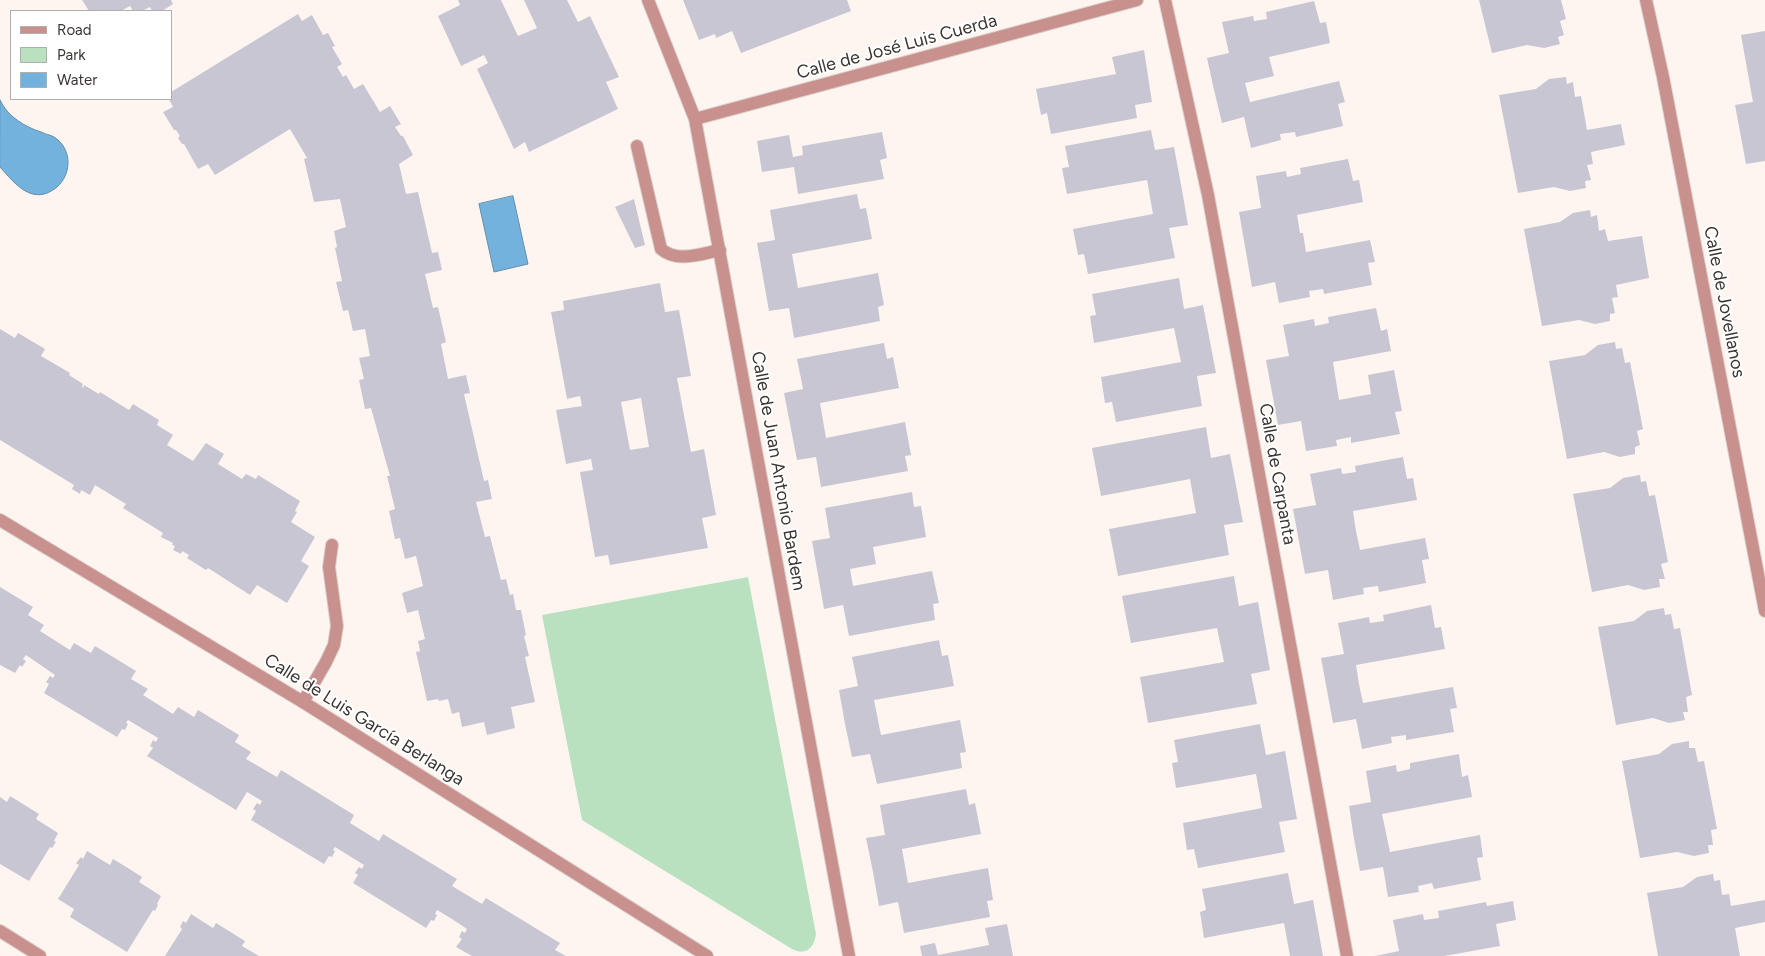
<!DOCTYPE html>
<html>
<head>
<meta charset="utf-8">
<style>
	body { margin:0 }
	#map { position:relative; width:1765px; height:956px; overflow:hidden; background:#fef5f0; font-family:Figtree,sans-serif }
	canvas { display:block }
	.legend { position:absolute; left:10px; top:10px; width:162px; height:90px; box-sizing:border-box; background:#fff; border:1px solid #b1afad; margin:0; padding:6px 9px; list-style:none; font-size:15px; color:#3b3633 }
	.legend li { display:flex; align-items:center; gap:10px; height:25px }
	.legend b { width:25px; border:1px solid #b1afad }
</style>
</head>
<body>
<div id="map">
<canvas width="1765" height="956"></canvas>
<ul class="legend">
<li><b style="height:6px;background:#c8918e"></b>Road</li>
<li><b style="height:14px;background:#bae1bf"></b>Park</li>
<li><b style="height:14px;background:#74b2de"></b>Water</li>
</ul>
</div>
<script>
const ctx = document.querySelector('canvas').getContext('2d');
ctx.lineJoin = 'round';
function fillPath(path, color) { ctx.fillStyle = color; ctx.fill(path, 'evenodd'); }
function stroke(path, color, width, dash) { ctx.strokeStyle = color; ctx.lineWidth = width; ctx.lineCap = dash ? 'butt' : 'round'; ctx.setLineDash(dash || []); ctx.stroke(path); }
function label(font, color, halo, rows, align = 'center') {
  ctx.font = font + ' Figtree,sans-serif'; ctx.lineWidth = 4; ctx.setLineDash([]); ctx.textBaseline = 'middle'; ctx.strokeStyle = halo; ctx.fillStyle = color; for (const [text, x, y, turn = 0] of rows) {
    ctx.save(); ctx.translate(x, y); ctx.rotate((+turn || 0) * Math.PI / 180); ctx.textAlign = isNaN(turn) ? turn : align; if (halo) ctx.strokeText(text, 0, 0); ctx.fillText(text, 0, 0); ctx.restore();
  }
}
const green = new Path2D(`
	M748,577l68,357c-2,14 -10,22 -24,15l-210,-129 -40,-205z`);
const water = new Path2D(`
	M0,100c7,16 25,27 41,32 6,3 12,3 17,8 14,12 13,35 -1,47 -24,20 -42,-3 -57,-20z
	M513,196l15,68 -34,8 -15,-68z`);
const building = new Path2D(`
	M82,0h89l2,4 -11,7h-10l-2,-4 -8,4h-9l-3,-5 -9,5h-32z
	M458,0h43l17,36 19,-8 -13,-28h43l11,22 12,-6 29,61 -13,5 12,27 -89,43 -4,-10 -11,7 -37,-80 11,-6 -4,-8 -23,11 -23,-50 22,-11z
	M683,0h164l4,11 -110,42 -9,-22 -16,7 -1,-4 -16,6z
	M1479,0h82l5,19 -6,2 4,14 -6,2 2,7 -16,4 -17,-3 -35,8z
	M1314,1l6,22 6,-1 4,21 -61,14 5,19 -29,7 5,19 89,-21 6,21 -7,2 5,22 -47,11 -1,-5 -15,2 1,6 -30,8 -7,-31 -22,6 -8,-33 -7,-32 22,-5 -7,-31 31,-6 1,5 13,-2 -1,-7z
	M298,14l4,7 10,-6 11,20 5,-2 7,13 -3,1 10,17 -5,3 6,10 3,-2 8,14 9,-5 17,28 10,-6 11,18 -6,3 6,9h2l10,19 -14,9 7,30 12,-2 14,61 6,-1 4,18 -17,4 8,34 5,-1 8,35 -5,2 7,35 18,-4 4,18 -6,1 20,87 4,-1 4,19 -16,3 9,35 5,-1 11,44 5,-1 4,16 3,-1 3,16h5l5,25 -2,1 5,20 -4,1 10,45 -24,5 4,21 -28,7 -3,-13 -22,5 -3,-15 -7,2 -4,-15 -9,2 -1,-2 -11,2 -11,-49 4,-1 -2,-10 7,-2 -7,-29 -11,3 -5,-20 21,-7 -7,-30 -11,3 -5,-21 -5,1 -6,-28 6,-2 -8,-33h3l-19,-68 -6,1 -6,-29 5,-1 -5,-21 11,-2 -5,-27 -12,2 -5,-21 -5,1 -7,-29 6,-1 -7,-33 2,-1 -3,-16 12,-4 -6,-28 -26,3 -10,-43 3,-1 -17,-29 -75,46 -7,-11 -10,5 -14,-25h-2l-4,-6 2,-2 -4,-6h-2l-11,-18 10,-5 -4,-8h2v-7z
	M1765,31v130l-19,3 -11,-59 18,-3 -12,-67z
	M1144,50l8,52 -17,3 2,13 -86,16 -4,-21 -6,2 -5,-26 80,-15 -4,-17z
	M1566,77l1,7 6,-2 2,15 6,-1 6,34 34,-6 4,21 -34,7 2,12 -6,1 4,15 -6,1 1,7 -16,3 -16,-4 -36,6 -19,-98 37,-6 13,-10z
	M1151,130l4,20 19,-3 8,43 6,35 -19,3 6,30 -87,16 -4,-20 -6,1 -5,-26 80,-15 -6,-34 -80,14 -5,-26 7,-1 -4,-21z
	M882,132l5,26 -7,2 4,19 -86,15 -4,-27 -32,5 -5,-31 32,-6 4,22 10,-2 -1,-9z
	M1348,159l5,22 6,-1 4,22 -66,13 3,18h3l3,19 64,-12 5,22 -7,1 4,22 -48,9 -1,-5 -14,2 1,6 -31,6 -4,-21 -23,5 -13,-75 22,-4 -5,-32 30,-5 1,6 14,-3 -1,-6z
	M857,194l3,15 6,-1 6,31 -80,15 6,34 80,-15 6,32 -6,2 2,14 -86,17 -5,-30 -20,3 -12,-68 18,-3 -5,-30z
	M634,199l11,46 -10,3 -20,-41z
	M1590,210l1,7 6,-2 2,16 6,-2 3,12 34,-5 7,42 -33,7 2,12 -6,1 3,15 -5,1v7l-15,3 -16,-4 -37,6 -18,-97 36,-7 13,-9z
	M1179,278l5,31 19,-4 13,68 -19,3 5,30 -86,16 -4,-20 -7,1 -4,-26 80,-15 -7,-34 -80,15 -4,-27 6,-1 -4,-21z
	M660,283l5,29 14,-2 12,66 -14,2 14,74 13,-3 12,66 -14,3 6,30 -98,17 -2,-10 -13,2 -15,-85 13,-2 -2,-11 -25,5 -10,-54 26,-4 -2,-10 -13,3 -16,-87 13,-2 -1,-9zM641,398l8,49 -19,3 -9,-48z
	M1376,308l5,23 6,-2 4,22 -58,11 6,38 32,-6 -3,-19 26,-5 8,41 -7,1 5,22 -49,9v-6l-15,3 1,6 -31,5 -5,-30 -23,4 -12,-65 23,-4 -6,-31 31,-6 1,7 14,-3 -1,-6z
	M0,329l15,9 3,-5 27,16 -4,7 29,17 -1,2 14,9 -1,3 1,1 1,-3 15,9 1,-2 29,18 4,-6 26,16 -2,5 16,10 -6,10 26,16 13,-18 18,11 -6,10 24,15 4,-5 10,5 2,-4 42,26 -5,10 2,1 -6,10 24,15 -14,24 8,5 -22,37 -30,-18 -7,10 -42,-27 -2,2 -19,-12 2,-3 -7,-4 -1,3 -8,-4 2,-4 -3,-1 1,-2 -12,-6 2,-4 -40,-25 3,-4 -31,-19 -5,10 -9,-5 -1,4 -8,-5 2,-4 -74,-45z
	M1615,342l1,7 6,-1 3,15 5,-1 13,67 -6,2 3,14 -5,2v7l-15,3 -16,-5 -37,7 -18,-98 36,-6 13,-10z
	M884,343l3,16 6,-2 6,31 -79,15 6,35 79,-16 6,33 -6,1 3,15 -87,16 -5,-30 -19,3 -13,-67 19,-4 -6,-30z
	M1206,427l5,31 19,-4 13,68 -19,3 5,30 -111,21 -9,-47 87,-16 -6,-34 -89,17 -9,-48z
	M1403,457l4,22 6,-1 4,22 -64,11 3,20 4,19 65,-12 4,21 -7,1 4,23 -47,9 -1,-6 -15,2 1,6 -31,6 -5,-30 -23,4 -12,-65 23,-4 -6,-31 31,-6 1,6 14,-2 -1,-6z
	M1640,475l1,7 5,-1 3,15 6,-1 13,67 -7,2 4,15h-6l1,8 -16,3 -16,-5 -36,7 -19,-98 37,-6 13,-10z
	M912,492l2,15 7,-1 5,31 -53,10 3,17 -26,5 3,17 79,-15 7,32 -6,1 2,16 -86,16 -6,-31 -19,4 -12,-68 18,-3 -5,-30z
	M1234,576l5,30 19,-4 12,68 -19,4 6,30 -109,19 -8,-46 84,-15 -7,-34 -86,15 -9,-47z
	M0,587l33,20 -5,8 16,10 -4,6 30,19 4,-7 17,10 4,-7 41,25 -5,8 17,10 -5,6 30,19 5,-7 16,10 4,-7 41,25 -4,7 16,10 -5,7 31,18 4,-7 73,45 -4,8 29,18 4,-7 74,45 -5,7 30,18 4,-6 74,45 -5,7 11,6h-94l-16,-9 6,-8 -3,-2 3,-6 3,2 2,-4 -15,-10 -15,-9 -2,4 2,1 -3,6 -3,-1 -5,8 -73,-45 5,-8 -3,-2 4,-6 3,2 2,-4 -29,-18 -2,3 2,1 -3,6 -3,-1 -5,8 -73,-44 5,-9 -3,-2 4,-6 3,2 2,-4 -15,-9 -11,18 -89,-54 6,-8 -3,-2 3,-6 3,2 2,-4 -30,-18 -2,3 2,1 -3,6 -3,-1 -5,8 -73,-44 5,-9 -3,-2 4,-6 3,2 2,-3 -29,-20 -3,4 3,2 -4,6 -2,-2 -5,8 -15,-8z
	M1431,605l4,23 6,-1 4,22 -89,16 3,19 4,19 90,-16 4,21 -7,1 4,23 -48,8v-5l-15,2 1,6 -30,6 -6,-30 -23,4 -12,-65 23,-4 -6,-31 31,-6 1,6 14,-2 -1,-6z
	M1664,608l1,7 6,-1 3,15 6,-1 12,67 -6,2 2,15h-5l2,8 -16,3 -16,-5 -37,7 -18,-98 36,-6 13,-10z
	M939,640l3,16 6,-1 6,31 -80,14 7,35 79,-15 6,32 -6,1 2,15 -85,16 -7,-30 -18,3 -7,-33 -6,-34 19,-4 -6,-29z
	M1260,724l6,31 19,-4 12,68 -18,3 6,30 -87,16 -4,-19 -7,1 -4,-27 79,-15 -6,-34 -80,14 -4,-25 6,-1 -4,-22z
	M1689,741v7h6l3,14 6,-1 13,68 -6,1 2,15h-5l1,8 -15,3 -17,-4 -37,6 -18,-97 37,-7 13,-10z
	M1459,754l3,23 6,-2 4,22 -90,17 8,38 90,-17 3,22 -6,1 4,22 -47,9 -2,-6 -14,3 1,6 -31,5 -5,-30 -23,4 -6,-32 -5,-33 22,-4 -5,-31 30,-6 1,7 13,-3v-6z
	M966,789l3,16 6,-2 6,31 -79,15 6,34 80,-15 5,32 -6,1 3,16 -86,16 -6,-31 -19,4 -6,-34 -7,-34 19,-3 -5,-30z
	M10,796l29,18 -3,5 22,14 -4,8 2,1 -4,6 -2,-1 -21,34 -29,-17v-67l7,5z
	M87,851l23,14 3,-6 15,9 14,9 -3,5 22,14 -4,8 1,1 -3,6 -2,-1 -26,42 -57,-35 4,-8 -16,-10 21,-34 -3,-2 5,-6 2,2z
	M1288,873l6,31 19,-4 10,56h-33l-6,-33 -80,15 -4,-26 6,-2 -4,-21z
	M1713,874l1,7 6,-1 2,15 7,-1 2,12 34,-6v22l-30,6 5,28h-82l-11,-63 36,-6 14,-10z
	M1513,901l3,19 -20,4 4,22 -56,10h-69l24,-5 -6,-31 30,-6 1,6 15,-2 -1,-7 48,-9 1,4z
	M191,914l22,14 3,-5 29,18 -3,5 17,10h-94l17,-27 -2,-2 3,-6 3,2z
	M1007,924l6,32h-91l-2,-10 15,-3 3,12 51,-10 -4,-17z`);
const lane = new Path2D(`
	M637,146l24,103c16,14 39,5 59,1
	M303,702l23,-40 8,-17 3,-19 -8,-59 3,-22`);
const street = new Path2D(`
	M648,0l47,119 154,837
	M1165,0l43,195 139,761
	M1646,0l17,77 102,534
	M695,119l442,-119
	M0,520l303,182 404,254
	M0,931l40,25`);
const streetNames = [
	["Calle de José Luis Cuerda",897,47,-15],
	["Calle de Jovellanos",1724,302,79],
	["Calle de Juan Antonio Bardem",778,471,80],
	["Calle de Carpanta",1277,474,80],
	["Calle de Luis García Berlanga",364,720,32]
];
fillPath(green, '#bae1bf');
fillPath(water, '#74b2de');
stroke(water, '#638dab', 1);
fillPath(building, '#c8c6d3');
stroke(lane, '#dbd3ce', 14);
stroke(street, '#dbd3ce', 14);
stroke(lane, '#c8918e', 12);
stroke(street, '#c8918e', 12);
label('18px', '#3b3633', '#fff', streetNames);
</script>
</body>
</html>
